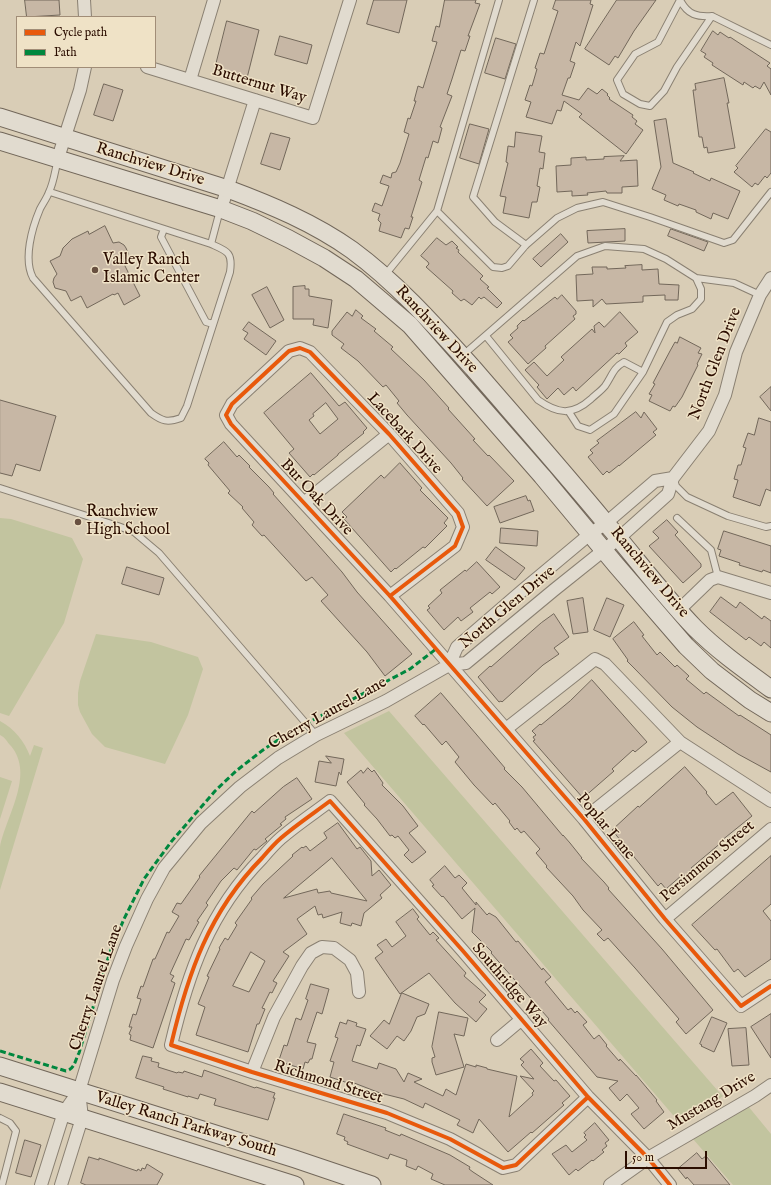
<!DOCTYPE html>
<html>
<head>
<meta charset="utf-8">
<style>
	body { margin:0 }
	#map { position:relative; width:771px; height:1185px; overflow:hidden; background:#d9cdb6; font-family:"IM FELL English",serif }
	canvas { display:block }
	.legend { position:absolute; left:16px; top:16px; width:140px; height:52px; box-sizing:border-box; background:#efe2c6; border:1px solid #a18d77; margin:0; padding:5px 7px; list-style:none; font-size:12px; color:#2b0d00 }
	.legend li { display:flex; align-items:center; gap:8px; height:20px }
	.legend b { width:20px; border:1px solid #a18d77 }
	.scale { position:absolute; left:625px; top:1151px; width:82px; height:18px; box-sizing:border-box; border:2px solid #2b0d00; border-top:0; padding-left:5px; font-size:12px; line-height:14px; white-space:nowrap; color:#2b0d00; -webkit-text-stroke:3px #efe2c6; paint-order:stroke }
</style>
</head>
<body>
<div id="map">
<canvas width="771" height="1185"></canvas>
<ul class="legend">
<li><b style="height:5px;background:#e8590c"></b>Cycle path</li>
<li><b style="height:5px;background:#00873e"></b>Path</li>
</ul>
<div class="scale">50 m</div>
</div>
<script>
const ctx = document.querySelector('canvas').getContext('2d');
ctx.lineJoin = 'round';
function fillPath(path, color) { ctx.fillStyle = color; ctx.fill(path, 'evenodd'); }
function stroke(path, color, width, dash) { ctx.strokeStyle = color; ctx.lineWidth = width; ctx.lineCap = dash ? 'butt' : 'round'; ctx.setLineDash(dash || []); ctx.stroke(path); }
function label(font, color, halo, rows, align = 'center') {
  ctx.font = font + ' "IM FELL English",serif'; ctx.lineWidth = 3; ctx.setLineDash([]); ctx.textBaseline = 'middle'; ctx.strokeStyle = halo; ctx.fillStyle = color; for (const [text, x, y, turn = 0] of rows) {
    ctx.save(); ctx.translate(x, y); ctx.rotate((+turn || 0) * Math.PI / 180); ctx.textAlign = isNaN(turn) ? turn : align; if (halo) ctx.strokeText(text, 0, 0); ctx.fillText(text, 0, 0); ctx.restore();
  }
}
const green = new Path2D(`
	M0,518l11,1 61,19 11,21 -19,64 -55,93 -9,-3z
	M96,634l55,8 47,15 5,12 -15,46 -23,49 -60,-17 -13,-13 -12,-22 -2,-7v-12l2,-12z
	M389,711l329,380 5,5 -40,27 -10,-8 -329,-382z
	M0,721c15,8 24,20 30,35l4,-11 9,3 -43,142c0,-13 0,-29 0,-43 6,-31 35,-72 11,-101 -4,-4 -6,-9 -11,-11z
	M0,777l12,4 -12,38z
	M748,1106l23,28v51h-38l-40,-46z`);
const building = new Path2D(`
	M25,0h34l1,15 -33,2z
	M374,0h33l-8,33 -32,-9z
	M445,0h31l-1,3 5,1 -12,32h2l-5,15 -4,-1 -9,29 -5,15 5,2 -12,31 2,1 -4,15 -5,-2 -5,17 -2,-1 -7,23 3,2 -11,35h2l-4,12 -4,-1 -4,10 -22,-7 2,-8 -3,-3 2,-6 -8,-3 3,-8 7,3 7,-20 -9,-3 3,-8 8,3 1,-5 4,-1 4,-9 9,-29 -5,-2 4,-14 2,1 6,-18h-2l4,-15 5,2 14,-46 -5,-1 4,-15 3,1z
	M556,0h35l-1,4 3,1 -13,41 -4,-4 -6,19 5,2 -5,15h-2l-6,17 17,5 9,-12 9,6 5,-5 6,5 -1,1 3,3 -1,1 24,16 -1,2 5,4 -2,3 8,6 -17,24 -47,-37 3,-3 -18,-13 -3,10 -4,-1 -5,14 -26,-7 5,-15 -6,-2 5,-15 2,1 5,-17 -2,-1 5,-15 4,1 14,-43 -5,-2z
	M617,0h39l-22,31 -16,27 -3,-2 -6,9 -24,-16z
	M227,21l32,9 -12,48 -32,-9z
	M713,31l5,4 2,-3 9,6 1,-1 40,26 -3,3 4,3v26l-7,-13 -4,7 -5,-3 -2,2 -9,-6 -1,3 -31,-20 1,-2 -9,-6 2,-3 -5,-3z
	M280,36l32,9 -5,19 -32,-9z
	M496,38l20,6 -11,35 -20,-6z
	M724,78l5,25h-2l8,45 -27,5 -1,-6 -3,1 -2,-11h-3l-6,-47h3l-1,-6z
	M104,84l19,6 -10,31 -19,-6z
	M666,119l7,44 21,9 -1,1 17,8 1,-3 29,13 -12,28 -15,-6 -2,6 -15,-7v-2l-17,-6 -1,2 -14,-6 2,-5 -14,-6 9,-22 -7,-46z
	M470,124l19,5 -10,35 -19,-6z
	M766,129l5,3v41l-4,5 -2,-2 -7,9 -3,-2 -3,4 -18,-15 4,-4 -2,-2z
	M516,132l26,4 -3,16 6,1 -2,16 -3,-1 -3,18 3,1 -3,15h-5l-3,16 -26,-5 3,-16 -6,-1 8,-33 -2,-1 2,-16 6,1z
	M271,133l19,5 -10,32 -19,-6z
	M624,156l-4,5 17,-1 1,26 -16,1v6h-15l-1,-2 -19,2 1,2 -16,1v-5l-15,1 -1,-26 15,-1v-7l15,-1v3l18,-1v-2z
	M105,226l8,17 6,-1 5,3 2,3 2,5 -1,5 -4,4 17,34 -16,9 -6,-12 -4,2 -1,-1 -26,14 -6,-12 -10,5 -5,-10 -11,-3 -2,-6 1,-4 3,-4 -7,-13 10,-5 3,-8 9,-9 16,-8 1,3z
	M625,229v12l-37,2 -1,-12z
	M671,229l37,13 -4,9 -36,-15z
	M561,234l7,8 -27,25 -8,-8z
	M437,238l9,7 6,-4 6,6 -2,1 3,2 -1,2 25,24 -3,3 9,8 -2,1 15,15 -5,5 -13,-11 -3,2 -2,-2 -7,8 -8,-6 -3,2 -9,-8 1,-2 -27,-24 3,-3 -1,-2 -7,-6z
	M642,265v5l16,-1 1,15 20,1 -1,15h-13v-5l-22,1v6l-37,2 -4,-5 -9,8v-7l-16,1 -1,-26 17,-1 -1,-7h15v2l19,-1 -1,-2z
	M305,286v3h4v7l23,4 -4,28 -15,-3 1,-6h-21v-32z
	M267,287l17,33 -14,8 -18,-33z
	M562,295l14,16v3l-3,2 2,3 -30,27 1,2 -18,16 -20,-22 5,-4 -3,-3 8,-7 -1,-2 6,-6 1,1 31,-24 2,2z
	M356,310l7,6 -2,2 15,11 -2,2 19,16 -2,2 33,31 25,28 -1,1 27,30 -2,1 15,16 1,-1 25,26 -27,25 -25,-27 1,-1 -12,-15 -44,-48 -10,-12 2,-2 -13,-16 -3,2 -25,-26 -17,-13 3,-4 -12,-9v-4l15,-19 5,4z
	M620,312l18,20 -13,11 2,3 -8,8 -2,-1 -41,38 -3,-4 -9,8 -6,-7 -11,11 -10,-12 2,-2 -14,-15 9,-8 13,14 17,-16 -3,-3 31,-28 3,4 -1,-7 5,-4 5,5z
	M249,322l27,19 -10,14 -22,-16 4,-6 -5,-3z
	M680,337l21,11 -3,5 4,1 -5,10 1,1 -16,32 -7,10 -2,-1 -3,5 -21,-10 3,-6 -3,-1 6,-10 -2,-1 17,-32 5,-9 2,1z
	M311,373l28,33 6,-4 22,26 -4,4 1,1 -26,21v1l-24,20 -1,-1 -3,3 -21,-24 5,-4 -30,-36zM326,403l12,16 -18,15 -11,-14 5,-4 -1,-2z
	M771,387v24l-11,-14z
	M0,400l56,16 -16,55 -24,-7 -4,12 -12,-3z
	M636,412l5,6 3,-6 13,17 -4,3 3,3 -37,31v-1l-10,8 -2,-2 -4,4 -15,-18 5,-4 -3,-3 9,-7 -2,-2z
	M759,418l12,4v69l-5,-2 -6,17 -27,-9 5,-17 -4,-1 4,-14h3l5,-17 -3,-1 5,-14 6,2z
	M224,442l13,15 2,-2 11,11 -1,1 20,20 5,6 -1,1 69,78 15,20 55,62 -27,22 -18,-24 -46,-51 7,-6 -16,-18 -6,4 -42,-46 -2,1 -10,-11 2,-3 -12,-14 1,-1 -15,-14 2,-2 -22,-26 1,-2 -4,-4z
	M400,463l22,25 -2,2 28,28 -4,5 3,3 -22,22 -2,-1 -27,22 -1,-1 -4,4 -47,-53 3,-2 -5,-5 39,-37 3,3z
	M526,496l2,5 2,-1 4,11 -34,12 -6,-16z
	M667,520l11,12 -3,3 26,29v3l-18,16 -34,-37 10,-8 -6,-6z
	M501,528l37,3 -1,15 -37,-3z
	M724,531l47,15v27l-8,-3 -1,2 -23,-7 1,-2 -21,-7 2,-6 -3,-1z
	M496,547l29,21 -10,12 -29,-20z
	M477,562l23,25 -8,7 -2,-2 -20,16 3,4 -12,9 -3,-4 -14,13 -17,-20 3,-2 -2,-2 14,-13 -2,-3 25,-20 1,1z
	M127,567l37,11 -5,17 -37,-11z
	M721,597l15,11 4,-6 22,17 2,-3 7,5v27l-7,-6 -3,4 -12,-9 -3,3 -36,-28z
	M583,598l5,34 -15,2 -6,-33z
	M607,598l17,7 -14,32 -16,-7z
	M554,614l15,23 -15,11 5,6 -16,11 -41,37 -1,-1 -2,1 -21,-25 12,-11 1,1 50,-44z
	M634,622l10,13 -2,1 15,19 3,-3 15,15 2,-2 12,11 -3,3 18,15 2,-2 33,24 1,-1 31,20v37l-33,-18 -41,-27 -25,-20 -38,-39 -7,-7 1,-1 -15,-21z
	M592,680l55,62 -12,10 -2,-2 -21,19 2,2 -31,27 -50,-57 2,-1 -2,-3 3,-2 -4,-4 8,-7 1,1 29,-24z
	M441,693l53,62 11,13 -1,1 18,18 41,49v-1l7,8 12,15h-1l23,24 5,6 -1,1 54,60 51,61 -27,24 -10,-12 3,-3 -44,-51 -27,-30 -4,3 -7,-7 5,-4 -19,-20 -10,-14 -27,-29 1,-1 -11,-13 4,-4 -16,-18 -3,2 -4,-5 -2,2 -6,-8 1,-1 -15,-18 -2,2 -19,-20 -19,-23 4,-5 -13,-16 -4,4 -18,-21 -1,1 -8,-9z
	M326,756l18,3 -3,16 -2,-3 -3,14 -21,-4 4,-21 12,2z
	M685,767l22,25 -1,1 10,12 17,-13 19,24 -31,25 1,1 -31,26 1,1 -8,7 -2,-1 -16,14 -5,-6 -3,3 -46,-56 26,-24 1,1z
	M368,768l4,4 2,-2 9,13 -1,2 21,21 15,20 -9,7 17,19 -14,11 -8,-8 5,-5 -11,-14 -3,2 -3,-3 -2,1 -13,-17 -13,-14 1,-1 -18,-22 14,-12 2,3z
	M297,778l15,21 -27,18 1,2 -6,5 2,1 -17,14 2,2 -11,9 -2,-1 -17,21 -3,-2 -13,13 -15,22 2,2 -11,16 2,1 -10,18 -3,-1 -16,35 4,2 -3,5 4,2 -22,65 -23,-8 1,-5 -2,-1 3,-7h-3l4,-13 3,1 5,-16 -4,-1 4,-12 2,1 10,-28h2l12,-27 2,1 10,-17 -7,-4 5,-9 4,1 19,-27 -1,-1 53,-65 2,2 29,-26z
	M338,823l19,26 3,-2 11,14 1,15 7,-6 12,15 -11,10 2,3 -18,15 -3,13 -9,-3 -1,3 -11,-3 2,-11 -19,6 -1,-4 -4,1 -3,-9 -18,13 10,15 -24,18 6,4 -16,25 4,2 -5,10 -2,-1 -8,16 3,1 -6,15h-2l-9,28 -52,-17 9,-28 -7,-3 11,-27 -2,-1 13,-27 -1,-1 6,-10 3,2 9,-15 -2,-2 17,-24 -1,-1 12,-14 30,-28 -1,-1 10,-8 1,1 3,-2 4,5 17,-13 -3,-5zM332,858l35,43 -36,-8 -1,-2 -12,2 -1,-4 -33,9zM251,952l14,9 -16,31 -16,-6z
	M771,856v48l-8,7 8,10v38l-26,18 -7,-8 -4,3 -17,-23 -2,1 -23,-25z
	M445,866l10,12 4,-3 8,8 -5,5 14,17v-3l11,13 2,-2 7,4 20,25 2,-1 24,29 1,-2 8,9 -6,5 23,28 3,-2 4,5 2,-2 10,11 -4,3 11,14 5,-4 8,10 -1,1 13,15 1,-2 16,17v-1l21,25 -1,1 8,11 -20,17 -13,-15 8,-6 -12,-14 -7,7 -11,-13 9,-7 -21,-4 -49,-57 1,-1 -58,-66 1,-1 -20,-20 3,-24 -13,11 -19,-23 -1,1 -10,-11 2,-1 -4,-5z
	M413,909l6,8 -2,2 13,16 3,-3 6,6 -3,2 30,33 -2,3 22,19 -7,7 8,7 -11,13 -21,-19 -26,-30 -29,21 -25,-36 8,-6 -6,-7 9,-6 6,8 14,-11 -10,-14z
	M311,984l18,5 -7,25 -5,-2 -10,30 9,2 -4,15h-2l-2,4 -3,-1 -2,7 -22,-7 1,-1 -3,-1 5,-15 3,1 9,-28 5,2 7,-20 -2,-1z
	M402,993l27,11 -4,10 -8,3 -6,14 -7,10 -7,-5 -10,13 -17,-13 14,-16 5,4z
	M439,1012l29,6 -4,18 -10,-2 10,33 -28,8 -4,-13v-4l3,-1 -3,-10z
	M771,1014v44l-20,-31z
	M712,1017l15,6 -13,29 -13,-6 1,-1 -2,-1z
	M348,1020l9,3 -1,3 10,3 -6,17 -3,-1 -5,16 25,8 2,-6 17,6 8,13 4,-9 14,6 -8,3 29,14 3,-7 10,6 10,-31 10,3v-2l11,3v1l30,7 -8,41 24,-22 -1,-2 2,-2 -14,-15 14,3 -13,-14 3,-3 -4,-3 11,-10 12,14 -3,3 14,15 2,-1 14,16 -8,7 2,2 -32,28 -1,-1 -23,20 -29,-33 -6,14 -16,-8 3,-5 -35,-17 -2,5 -19,-9 -24,-6 -31,-12 -1,2 -18,-6 4,-15 -4,-1 8,-23 -3,-1 5,-15 6,2z
	M746,1028l3,37 -17,1 -4,-37z
	M143,1056l9,2 -1,3 8,2 -1,4 19,6 1,-1 5,1 1,-2 18,6 2,-7 51,18 1,-1 19,6 -2,5h2l-7,22 -54,-15 2,-6 -16,-5 -2,5 -10,-3v1l-25,-8 1,-2 -28,-9z
	M344,1114l42,14 -1,2 15,6 1,-2 49,21 20,12 -1,2 4,3 20,13h-48l-14,-6 2,-5 -15,-8 -2,4 -10,-4 1,-6 -17,-6 -2,5 -41,-15 1,-2 -4,-2 1,-3 -8,-3z
	M595,1123l14,17 -4,3 2,3 -5,4 2,2 -11,9 -1,-1 -14,11 -2,-2 -7,6 -17,-21 14,-9 6,7 15,-12 -3,-3 2,-2 -2,-2z
	M25,1140l16,5 -10,32 -15,-4z
	M697,1153l5,6 4,-3 24,29h-36l-7,-8 -1,2 -8,-10z
	M89,1157l10,3v-2l38,13 1,-2 3,2 1,-3 3,1 2,-5 16,10 -6,11h-71l-5,-2z`);
const lane = new Path2D(`
	M680,0l-22,42 -23,12 -18,26 6,14 17,10 10,2 14,-15 13,-24 35,-51 59,29
	M680,0c8,15 17,17 32,16
	M50,192l161,52c16,7 22,8 19,28l-43,134 -6,12c-14,5 -19,3 -30,-5l-118,-135c-10,-19 -1,-50 7,-69 3,-6 7,-11 9,-17 5,-10 6,-22 9,-33
	M437,211l56,56 9,1 6,-2 18,-21 31,-27 20,-10 26,-6 47,15 74,26 9,-3 38,-48
	M164,229l-3,8 45,85 7,2
	M211,244l9,-34
	M526,245l-31,-23 -22,-25 61,-197
	M385,275l52,-64 62,-211
	M486,336l52,64c20,14 34,16 53,-1 4,-4 10,-8 14,-13 7,-10 8,-18 19,-24l19,10
	M463,355l114,-99 28,-10 39,3 22,10 30,19 38,5 26,12
	M569,412l9,14 12,4 24,-16 29,-42 24,-50 10,-7 15,-6 9,-10v-10l-5,-11
	M674,480l2,6 11,11 41,19 38,11 5,-1
	M0,488l118,38 16,6 25,21 157,182
	M677,518l34,32 7,27
	M0,1118l10,5 6,8 -14,54`);
const street = new Path2D(`
	M84,0l1,17
	M147,67l166,51 37,-118
	M190,80l24,-80
	M58,158l22,-68 5,-23
	M221,209l34,-109
	M304,503l85,-69
	M390,596l65,-50 8,-19 -5,-14 -69,-79 -79,-82 -10,-4 -11,3 -57,53 -6,11 5,9 159,172 194,223 81,100 76,87 30,-20
	M679,610l31,-30 8,-3 53,16
	M449,665l8,-18 66,-57 67,-56 16,-11 49,-42 18,-3
	M506,729l89,-70 10,5 75,78 91,59
	M584,819l96,-77
	M665,919l106,-90
	M497,1040l25,-21
	M252,1072l22,-55 28,-51 9,-13 11,-6 12,1 16,12 7,13 2,19
	M588,1097l-72,68 -13,3 -53,-29 -63,-26 -135,-41 -81,-27c17,-72 38,-133 91,-187 6,-7 12,-14 19,-20 15,-13 33,-25 49,-37l133,150 125,146 60,61 22,27
	M41,1185l23,-73 15,-21 34,-111 13,-34 21,-47 17,-31 37,-45 39,-36 38,-29 38,-23 70,-34 63,-36 17,-2 88,-73 65,-52 49,-44 5,-16 36,-47 16,-36 11,-43 24,-57 11,-17
	M61,1185l21,-67 -3,-27
	M610,1185l38,-27 107,-62 16,-11`);
const secondary = new Path2D(`
	M0,117l228,72c43,16 86,34 124,61 46,34 83,76 121,118 44,51 89,102 132,154 30,35 58,73 90,106 23,23 50,42 76,61
	M0,141l221,68 31,12 37,18 35,19 32,21 54,46 132,151 74,89 70,81 26,25 38,29 21,13
	M0,1066l295,93 77,26
	M0,1092l295,93`);
const quiet = new Path2D(`
	M0,1051l66,20c9,-2 9,-11 13,-18l31,-101 14,-33 20,-40 27,-37 44,-51 21,-20 27,-21 27,-18 120,-63 26,-20`);
const cycleway = new Path2D(`
	M390,596l65,-50 8,-19 -5,-14 -69,-79 -79,-82 -10,-4 -11,3 -57,53 -6,11 5,9 159,172 194,223 81,100 76,87 30,-20
	M588,1097l-72,68 -13,3 -53,-29 -63,-26 -135,-41 -81,-27c17,-72 38,-133 91,-187 6,-7 12,-14 19,-20 15,-13 33,-25 49,-37l133,150 125,146 60,61 22,27`);
const markers = [
	[95,270,4,"#685040"],
	[78,522,4,"#685040"]
];
const streetNames = [
	["Butternut Way",259,85,17],
	["Ranchview Drive",150,165,17],
	["Ranchview Drive",436,330,47],
	["North Glen Drive",716,364,-69],
	["Lacebark Drive",404,434,48],
	["Bur Oak Drive",316,498,47],
	["Ranchview Drive",649,573,50],
	["North Glen Drive",508,608,-40],
	["Cherry Laurel Lane",328,714,-29],
	["Poplar Lane",605,827,50],
	["Persimmon Street",708,862,-40],
	["Southridge Way",509,986,49],
	["Cherry Laurel Lane",97,988,-71],
	["Richmond Street",328,1083,17],
	["Mustang Drive",712,1102,-31],
	["Valley Ranch Parkway South",186,1125,17]
];
const poiNames = [
	["Valley Ranch",103,261],
	["Islamic Center",103,279],
	["Ranchview",86,513],
	["High School",86,531]
];
fillPath(green, '#c2c49f');
fillPath(building, '#c7b7a5');
stroke(building, '#72675a', 1);
stroke(lane, '#8a8072', 8);
stroke(street, '#8a8072', 14);
stroke(secondary, '#72675a', 19);
stroke(lane, '#e1dbcf', 6);
stroke(street, '#e1dbcf', 12);
stroke(secondary, '#e1dbcf', 17);
stroke(quiet, '#00873e', 3, [6, 3]);
stroke(cycleway, '#e8590c', 4);
for (const [x, y, r, color] of markers) { const dot = new Path2D(); dot.arc(x, y, r, 0, 2 * Math.PI); ctx.fillStyle = color; ctx.fill(dot); stroke(dot, '#efe2c6', 1.5); }
label('16px', '#2b0d00', '#efe2c6', streetNames);
label('16px', '#2b0d00', '#efe2c6', poiNames, 'left');
</script>
</body>
</html>
